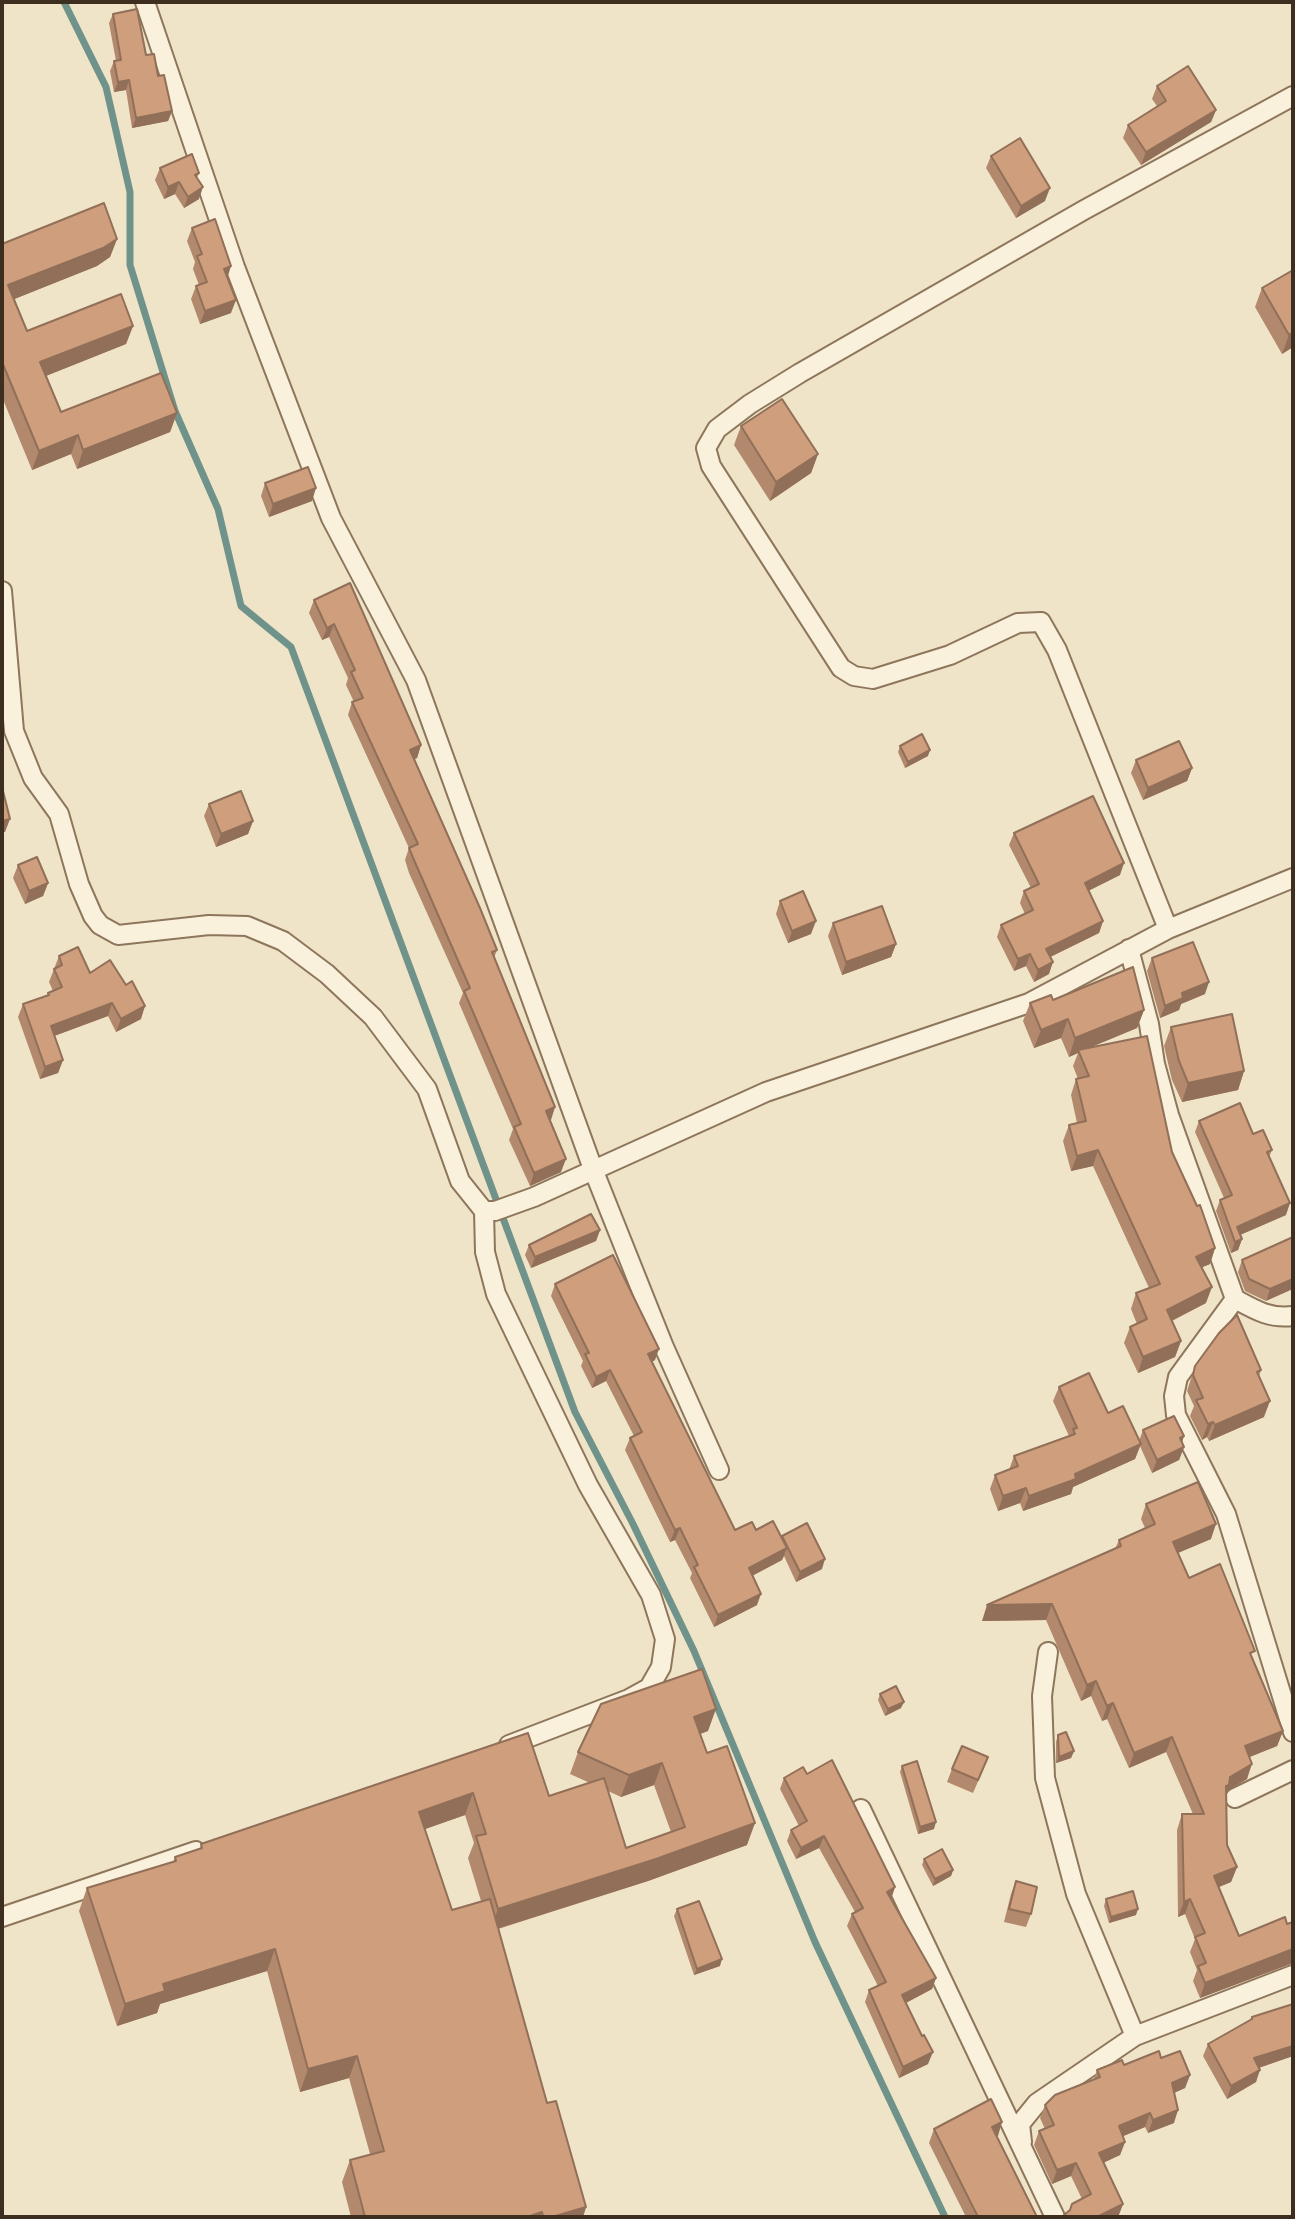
<!DOCTYPE html>
<html>
<head>
<meta charset="utf-8">
<style>
	body { margin:0 }
	#map { position:relative; width:1295px; height:2219px; overflow:hidden; background:#f0e4c8; font-family:"Source Serif 4",serif }
	canvas { display:block }
	.frame { position:absolute; inset:0; border:4px solid #3d2e20; pointer-events:none }
</style>
</head>
<body>
<div id="map">
<canvas width="1295" height="2219"></canvas>
<div class="frame"></div>
</div>
<script>
const ctx = document.querySelector('canvas').getContext('2d');
ctx.lineJoin = 'round';
function stroke(path, color, width, dash) { ctx.strokeStyle = color; ctx.lineWidth = width; ctx.lineCap = dash ? 'butt' : 'round'; ctx.setLineDash(dash || []); ctx.stroke(path); }
function fillPath(path, color) { ctx.fillStyle = color; ctx.fill(path, 'evenodd'); }
const stream = new Path2D(`
	M64,2l42,85 24,105v73l45,146 43,98 23,97 50,41 284,765 58,112 61,127 121,291 130,275`);
const street = new Path2D(`
	M145,2l90,265 96,251 85,162 177,489 71,178 55,123
	M2,591l12,140 19,47 26,36 20,70 14,32 7,9 18,10 91,-10 38,1 36,15 44,33 46,43 54,72 33,92 24,30 1,41 11,42 92,191 63,110 14,44 -4,28 -12,21 -20,11 -120,46
	M1168,929l-111,-279 -16,-28 -23,1 -68,32 -77,24 -19,-3 -13,-8 -130,-202 -5,-18 11,-19 33,-25 50,-31 284,-163 209,-114
	M1129,949l20,75 6,40 14,51 66,184 -57,78 -4,19 2,19 50,99 67,218
	M484,1211h11l39,-14 232,-105 263,-89 139,-74 125,-51
	M1235,1299c20,11 35,20 58,17
	M1048,1652l-6,44 3,82 31,116 59,142
	M1235,1798l58,-28
	M861,1809l194,408
	M2,1917l194,-66
	M1022,2142l-2,-18 17,-21 98,-67 158,-61`);
const wall = new Path2D(`
	M113,14l33,41 12,21 14,35 -4,10 -36,7 -6,-38 -12,2 -4,-21 4,-10h2l-7,-38z
	M1157,86l59,24 -5,12 -70,43 -18,-27 5,-13 29,-19 -5,-7z
	M991,156l54,45 -29,17 -30,-50z
	M160,168l39,5 -2,5 2,21 -15,9 -9,-14 -11,5 -9,-19z
	M192,228l36,49 3,36 -31,11 -9,-25 5,-13 3,-1 -6,-16 2,-7 -8,-21z
	M117,239l-7,18 -13,9 -83,33 13,32 106,-5 -7,18 -80,32 15,36 116,1 -7,19 -93,37 -6,-15 -39,16 -30,-73v-153z
	M1293,270v77l-11,7 -27,-47 7,-19z
	M741,426l77,28 -7,19 -41,28 -36,-56z
	M265,483l47,18 -43,16 -8,-21z
	M350,583l71,162 -4,13 -3,1 83,191 -3,8 61,149 -5,13 11,52 -31,14 -21,-46 4,-11 -54,-126 4,-10 -54,-120 -4,-13 4,-12 -61,-133 4,-13h2l-8,-17 2,-7 -19,-41 -7,3 -13,-27 5,-13z
	M900,746l28,10 -23,12 -7,-16z
	M1136,760l56,8 -5,13 -44,19 -12,-27z
	M209,804l44,17 -5,13 -32,13 -12,-31z
	M1014,833l106,42 -32,16 15,30 -4,12 -49,24 -1,17 -15,8 -8,-16 -12,5 -17,-34 4,-12 24,-11 -5,-11 4,-12 7,-3 -22,-43z
	M18,865l30,18 -5,13 -18,8 -12,-26z
	M780,901l31,33 -23,9 -12,-29z
	M833,923l63,21 -5,13 -49,18 -14,-39z
	M59,956l31,17 51,46 -25,13 -8,-16 -54,20 9,24 -5,13 -18,6 -22,-62 5,-13 24,-8 1,-3 5,-2 -4,-9z
	M1152,958l53,36 -24,10 -2,6 -19,8 -13,-47z
	M1053,1000l91,10 -7,18 -48,20 83,104 43,96 -5,16 -8,3 4,36 -34,18 9,20 -6,16 -37,16 -14,-30 6,-16 7,-3 -6,-15 5,-16 13,-5 -56,-122 -22,5 -8,-30 6,-16 8,-2 -6,-28 5,-16h2l-5,-13 5,-13 -9,4 -8,-19 -27,10 -11,-27 7,-18z
	M1171,1027l73,44 -6,19 -56,12 -10,-22 -8,-34z
	M1199,1121l54,13 19,16 -3,7 17,58 -46,20 2,4 -4,11 -7,3 -15,-42 4,-11 4,-2 -29,-66z
	M600,1230l-4,11 -65,27 -6,-13 4,-10z
	M1293,1237l-27,64 -21,-10 -7,-19 4,-12z
	M555,1284l100,76 -3,2 83,168h21l25,7 41,32 -26,13 -12,-26 -2,4 -30,16 5,29 -43,22 -24,-49 2,-5 -17,-33 -5,2 -45,-92 5,-12 4,-2 -28,-55 -14,7 -11,-22 2,-5 -32,-65z
	M1195,1366l66,4 -2,6 5,41 -55,24 -2,-4 -5,3 -12,-24 4,-10 -7,-15z
	M1059,1387l49,26 31,28 4,-11 39,14 2,3 -5,13 -27,13 -12,-27 -5,13 -62,28 -2,7 -48,17 -3,-8 -22,8 -8,-22 5,-14 14,-5 5,-14 55,-20 -16,-35z
	M1146,1504l65,35 -33,14 11,25 63,80 31,73 -6,15 -27,11 -3,22 -20,12v54l10,22 -6,15 -12,5 20,49 54,-14v41l-93,35 -7,-17 4,-11 -7,-18 5,-13 -10,-25 -7,3 -1,-87 5,-16h11l-27,-62 -37,16 -22,-49 -5,2 -11,-25 -10,5 -35,-81 -64,1 133,-72 4,-9 26,-12 -4,-9z
	M880,1694l21,14 -16,8 -7,-16z
	M708,1731l-8,3 7,19 40,92 -99,36 -150,48 49,174 39,104 -3,10h-232l-9,-35 8,-22 20,-6 -21,-76 -49,14 -33,-121 -107,33 -3,9 -40,13 -38,-115 8,-23 86,-26 2,-5 25,-8 1,-5 327,-111 21,63 41,-13 -20,-9 8,-22zM654,1785l17,47 -45,16 -18,-57 13,6zM465,1815l9,28 -6,15 13,43 -29,9 -27,-81z
	M1058,1735l16,16 -3,7 -15,5v-21z
	M902,1766l32,63 -16,5 -18,-62z
	M952,1769l31,1 -10,23 -26,-11z
	M807,1774l88,113 -4,12 45,79 -4,11 -26,14 22,61 -29,14 -34,-76 4,-12 9,-4 -31,-60 5,-12 3,-2 -36,-64 -23,11 -9,-18 4,-11 8,-4 -19,-37 4,-11z
	M924,1859l29,11 -2,6 -18,10 -11,-21z
	M1016,1881l15,33 -5,13 -22,-5 7,-28z
	M1106,1899l30,16 -27,8 -5,-17z
	M677,1909l43,57 -26,9 -20,-59z
	M1252,2017l41,39 -34,12 -3,14 -29,17 -24,-43 5,-12 42,-24z
	M1161,2058l29,17 -5,13 -11,5v30l-26,10 -3,-6 -22,9 2,6 -5,13 -17,8 20,41 -5,13h-55l19,-18 -11,-23 -19,8 -18,-39 5,-14 6,-2 -5,-11 5,-13 49,-26 3,-9z
	M1002,2122l-6,14 41,81h-71l-37,-74 5,-14z`);
const shadedWall = new Path2D(`
	M129,80l-3,10 -12,2 4,-10z
	M1216,110l-5,12 -70,43 5,-13z
	M172,111l-4,10 -36,7 4,-10z
	M179,182l-4,12 -11,5 4,-12z
	M203,187l-4,12 -15,9 4,-11z
	M1050,188l-5,13 -29,17 5,-12z
	M117,239l-7,18 -13,9 -95,38 6,-19z
	M231,266l-4,13 -3,-10z
	M236,300l-5,13 -31,11 5,-13z
	M133,326l-7,18 -93,37 7,-19z
	M1293,332v15l-11,7 7,-19z
	M177,413l-7,19 -93,37 6,-19z
	M78,435l-7,19 -39,16 7,-19z
	M818,454l-7,19 -41,28 6,-19z
	M316,488l-4,13 -43,16 4,-13z
	M334,624l-5,13 -7,3 5,-12z
	M421,745l-4,13 -11,5 4,-13z
	M930,750l-2,6 -23,12 3,-6z
	M1192,768l-5,13 -44,19 5,-12z
	M10,819l-5,13h-3v-11z
	M253,821l-5,13 -32,13 5,-13z
	M1124,863l-4,12 -40,20 5,-12z
	M48,883l-5,13 -18,8 4,-13z
	M816,921l-5,13 -23,9 4,-12z
	M1103,921l-4,12 -57,28 4,-12z
	M896,944l-5,13 -49,18 4,-13z
	M1030,954l-4,12 -12,5 4,-12z
	M1053,962l-4,12 -15,8 4,-12z
	M1209,982l-4,12 -24,10 -2,6 -19,8 5,-12 17,-13z
	M112,1003l-4,13 -62,23 5,-13z
	M145,1006l-4,13 -25,13 5,-13z
	M1144,1010l-7,18 -58,24 -1,-2v3l-9,4 6,-19z
	M1068,1019l-7,19 -27,10 7,-18z
	M63,1060l-5,13 -18,6 5,-12z
	M1244,1071l-6,19 -56,12 6,-19z
	M555,1107l-4,13 -10,4 5,-13z
	M1098,1150l-5,16 -22,5 6,-15z
	M566,1159l-5,13 -31,14 4,-13z
	M1290,1203l-4,12 -53,23 4,-11z
	M600,1230l-4,11 -65,27 4,-11z
	M1242,1239l-4,11 -7,3 4,-11z
	M1215,1248l-5,16 -19,8 5,-15z
	M1293,1279v10l-27,12 4,-12z
	M1212,1287l-6,16 -45,23 6,-16z
	M1181,1341l-6,16 -37,16 5,-16z
	M659,1349l-4,11 -11,6 4,-12z
	M610,1370l-4,11 -14,7 4,-11z
	M1270,1401l-6,16 -55,24 6,-16z
	M1213,1422l-6,15 -5,3 6,-16z
	M1184,1436l-4,13 4,-2 -5,13 -27,13 5,-13 23,-22z
	M1141,1444l-6,15 -62,28 -2,7 -48,17 6,-15z
	M1026,1488l-6,15 -22,8 5,-15z
	M1216,1524l-5,15 -43,18 5,-15z
	M680,1528l-5,12 -5,2 5,-12z
	M787,1548l-5,12 -38,20 5,-12z
	M825,1559l-3,10 -26,13 4,-10z
	M761,1594l-4,11 -43,22 4,-12z
	M1052,1604l-6,16 -64,1 5,-16z
	M1096,1681l-5,15 -10,5 6,-16z
	M904,1702l-3,6 -16,8 3,-7z
	M1113,1703l-6,16 -5,2 5,-15z
	M716,1709l-8,22 -22,8 8,-22z
	M1283,1731l-6,15 -38,15 6,-15z
	M1172,1737l-6,15 -37,16 5,-15z
	M1074,1751l-3,7 -15,5 3,-6z
	M662,1763l-8,22 -33,12 8,-22z
	M1252,1764l-5,15 -20,12 -6,10 9,-24z
	M473,1793l-8,22 -54,19 8,-22z
	M936,1822l-2,7 -16,5 2,-7z
	M755,1823l-8,22 -99,36 -158,50 8,-22z
	M824,1836l-5,12 -23,11 5,-11z
	M1237,1867l-6,15 -22,9 5,-15z
	M953,1870l-2,6 -18,10 2,-7z
	M895,1887l-4,12 -4,-7z
	M1190,1899l-5,15 -7,3 6,-15z
	M1138,1909l-2,6 -27,8 2,-6z
	M275,1949l-8,22 -107,33 -3,9 -40,13 8,-22 38,-20z
	M1293,1949v14l-93,35 5,-15z
	M722,1959l-2,7 -26,9 3,-6z
	M936,1978l-4,11 -34,18 4,-12z
	M1293,2046v10l-44,15 5,-13z
	M933,2052l-5,12 -29,14 4,-11z
	M357,2056l-8,22 -49,14 8,-23z
	M1260,2070l-4,12 -29,17 4,-13z
	M1190,2075l-5,13 -18,8 5,-13z
	M1178,2110l-4,13 -26,10 5,-13z
	M1150,2113l-5,14 -31,13 5,-14z
	M1002,2122l-4,14 -11,5 5,-14z
	M1125,2142l-5,13 -26,12 5,-14z
	M1076,2163l-5,13 -19,8 5,-14z
	M1123,2204l-5,13h-21z
	M586,2207l-3,10h-31z
	M542,2212l-2,5h-13z`);
const building = new Path2D(`
	M137,9l9,46 8,-1 4,22 6,-1 8,36 -36,7 -7,-38 -11,2 -4,-21 7,-1 -8,-46z
	M1188,66l28,44 -70,42 -18,-27 38,-24 -9,-15z
	M1020,138l30,50 -29,18 -30,-50z
	M192,154l7,19 -4,2 8,12 -15,10 -9,-15 -11,5 -8,-19z
	M104,203l13,36 -14,9 -95,37 19,46 94,-37 12,32 -93,36 21,50 100,-39 16,40 -94,37 -5,-15 -39,16 -37,-89v-118z
	M215,219l16,47 -7,3 12,31 -31,11 -9,-25 11,-4 -10,-26 5,-2 -10,-26z
	M1293,270v62l-4,3 -27,-47z
	M782,399l36,55 -42,28 -35,-56z
	M308,467l8,21 -43,16 -8,-21z
	M350,583l71,162 -11,5 70,158 17,42 -5,2 63,155 -9,4 20,48 -32,14 -20,-46 7,-3 -57,-133 6,-3 -56,-128 -5,-12 9,-4 -66,-142 11,-4 -12,-26 4,-2 -21,-46 -7,4 -13,-28z
	M922,734l8,16 -22,12 -8,-16z
	M1179,741l13,27 -44,20 -12,-28z
	M2,787l8,32 -8,2z
	M241,791l12,30 -32,13 -12,-30z
	M1093,796l31,67 -39,20 18,38 -57,28 7,13 -15,8 -8,-16 -12,5 -17,-34 32,-15 -9,-19 15,-7 -25,-51z
	M37,857l11,26 -19,8 -11,-26z
	M803,891l13,30 -24,10 -12,-30z
	M882,906l14,38 -50,18 -13,-39z
	M1193,942l16,40 -27,11 1,5 -18,8 -13,-48z
	M78,947l12,26 20,-13 16,25 6,-4 13,25 -24,13 -9,-16 -61,23 12,34 -18,7 -22,-63 26,-9 -1,-2 14,-6 -8,-18 8,-4 -3,-9z
	M1133,967l11,43 -69,28 -7,-19 -27,11 -11,-27 21,-8 2,5z
	M1232,1014l12,57 -56,12 -9,-22 -8,-34z
	M1147,1036l25,116 25,54 3,-1 15,43 -19,9 16,30 -45,23 14,31 -38,16 -13,-30 17,-8 -11,-26 24,-9 -62,-134 -21,6 -8,-31 17,-4 -10,-42 13,-3 -11,-26z
	M1240,1103l13,31 10,-4 9,20 -5,2 23,51 -53,24 5,12 -7,3 -15,-42 12,-5 -33,-74z
	M591,1214l9,16 -65,27 -6,-12z
	M1293,1237v42l-23,10 -21,-10 -7,-19z
	M613,1255l46,94 -11,5 87,176 17,-8 4,8 17,-9 14,27 -38,20 12,26 -43,21 -24,-48 4,-2 -18,-37 -5,2 -45,-92 12,-6 -32,-62 -14,7 -11,-23 4,-1 -34,-69z
	M1237,1315l24,55 -4,2 13,29 -55,24 -2,-3 -5,2 -12,-24 7,-2 -10,-23 2,-9 24,-33z
	M1089,1373l19,40 15,-7 18,38 -66,30 1,5 -47,17 -3,-8 -23,8 -8,-21 23,-9 -4,-10 61,-22 -2,-5 4,-1 -18,-41z
	M1174,1416l10,20 -4,2 4,9 -27,13 -14,-30z
	M1198,1482l18,42 -43,18 16,36 31,-14 35,87 -5,2 33,78 -38,15 7,18 -22,13 -1,8 -3,1 1,59 10,22 -23,9 25,60 46,-19 2,7 6,-2v27l-88,34 -7,-17 8,-3 -11,-26 10,-4 -15,-34 -6,3 -2,-88h22l-32,-77 -38,16 -21,-50 -6,3 -11,-25 -9,4 -35,-81 -65,1 134,-59 -2,-6 36,-16 -9,-20z
	M807,1523l18,36 -25,13 -18,-36z
	M702,1669l14,40 -22,8 13,36 20,-7 28,77 -99,36 -158,50 -22,-73 10,-2 -13,-41 -54,19 33,98 38,-11 57,204 9,-2 30,106 -34,10h-9l-1,-5 -15,5h-162l-15,-57 34,-9 -27,-95 -49,13 -33,-120 -112,35 2,7 -40,13 -38,-116 89,-27 -1,-4 27,-9 -1,-4 327,-111 21,63 55,-18 22,70 59,-21 -23,-64 -33,12 -51,-23 23,-48z
	M896,1686l8,16 -16,7 -8,-15z
	M1066,1732l8,19 -15,6 -1,-22z
	M962,1746l26,11 -10,23 -26,-11z
	M832,1760l63,127 -8,5 49,86 -34,17 20,41 2,-1 9,17 -30,15 -34,-77 17,-8 -34,-68 11,-6 -39,-72 -23,12 -10,-18 16,-9 -23,-43 19,-11 4,7z
	M917,1761l19,61 -16,5 -18,-61z
	M942,1849l11,21 -18,9 -11,-20z
	M1016,1881l21,6 -6,27 -22,-5z
	M1133,1891l5,18 -27,8 -5,-18z
	M699,1901l23,58 -25,10 -20,-60z
	M1293,2004v42l-39,12 6,12 -29,16 -23,-42 44,-25v-2z
	M1159,2051l2,7 19,-7 10,24 -18,8 6,27 -25,10 -3,-7 -31,13 6,16 -26,11 24,51 -26,13h-32l-1,-2 6,-5 2,-6 19,-10 -15,-31 -19,7 -18,-39 15,-6 -9,-20 10,-10 45,-18 -3,-7 25,-10 2,5z
	M991,2099l11,23 -10,5 45,90h-59l-44,-88z`);
stroke(stream, '#6f938a', 7);
stroke(street, '#8d765c', 22);
stroke(street, '#faf1dc', 18);
fillPath(wall, '#b2896c');
fillPath(shadedWall, '#916f58');
fillPath(building, '#cf9f7d');
stroke(building, '#916f58', 2);
</script>
</body>
</html>
